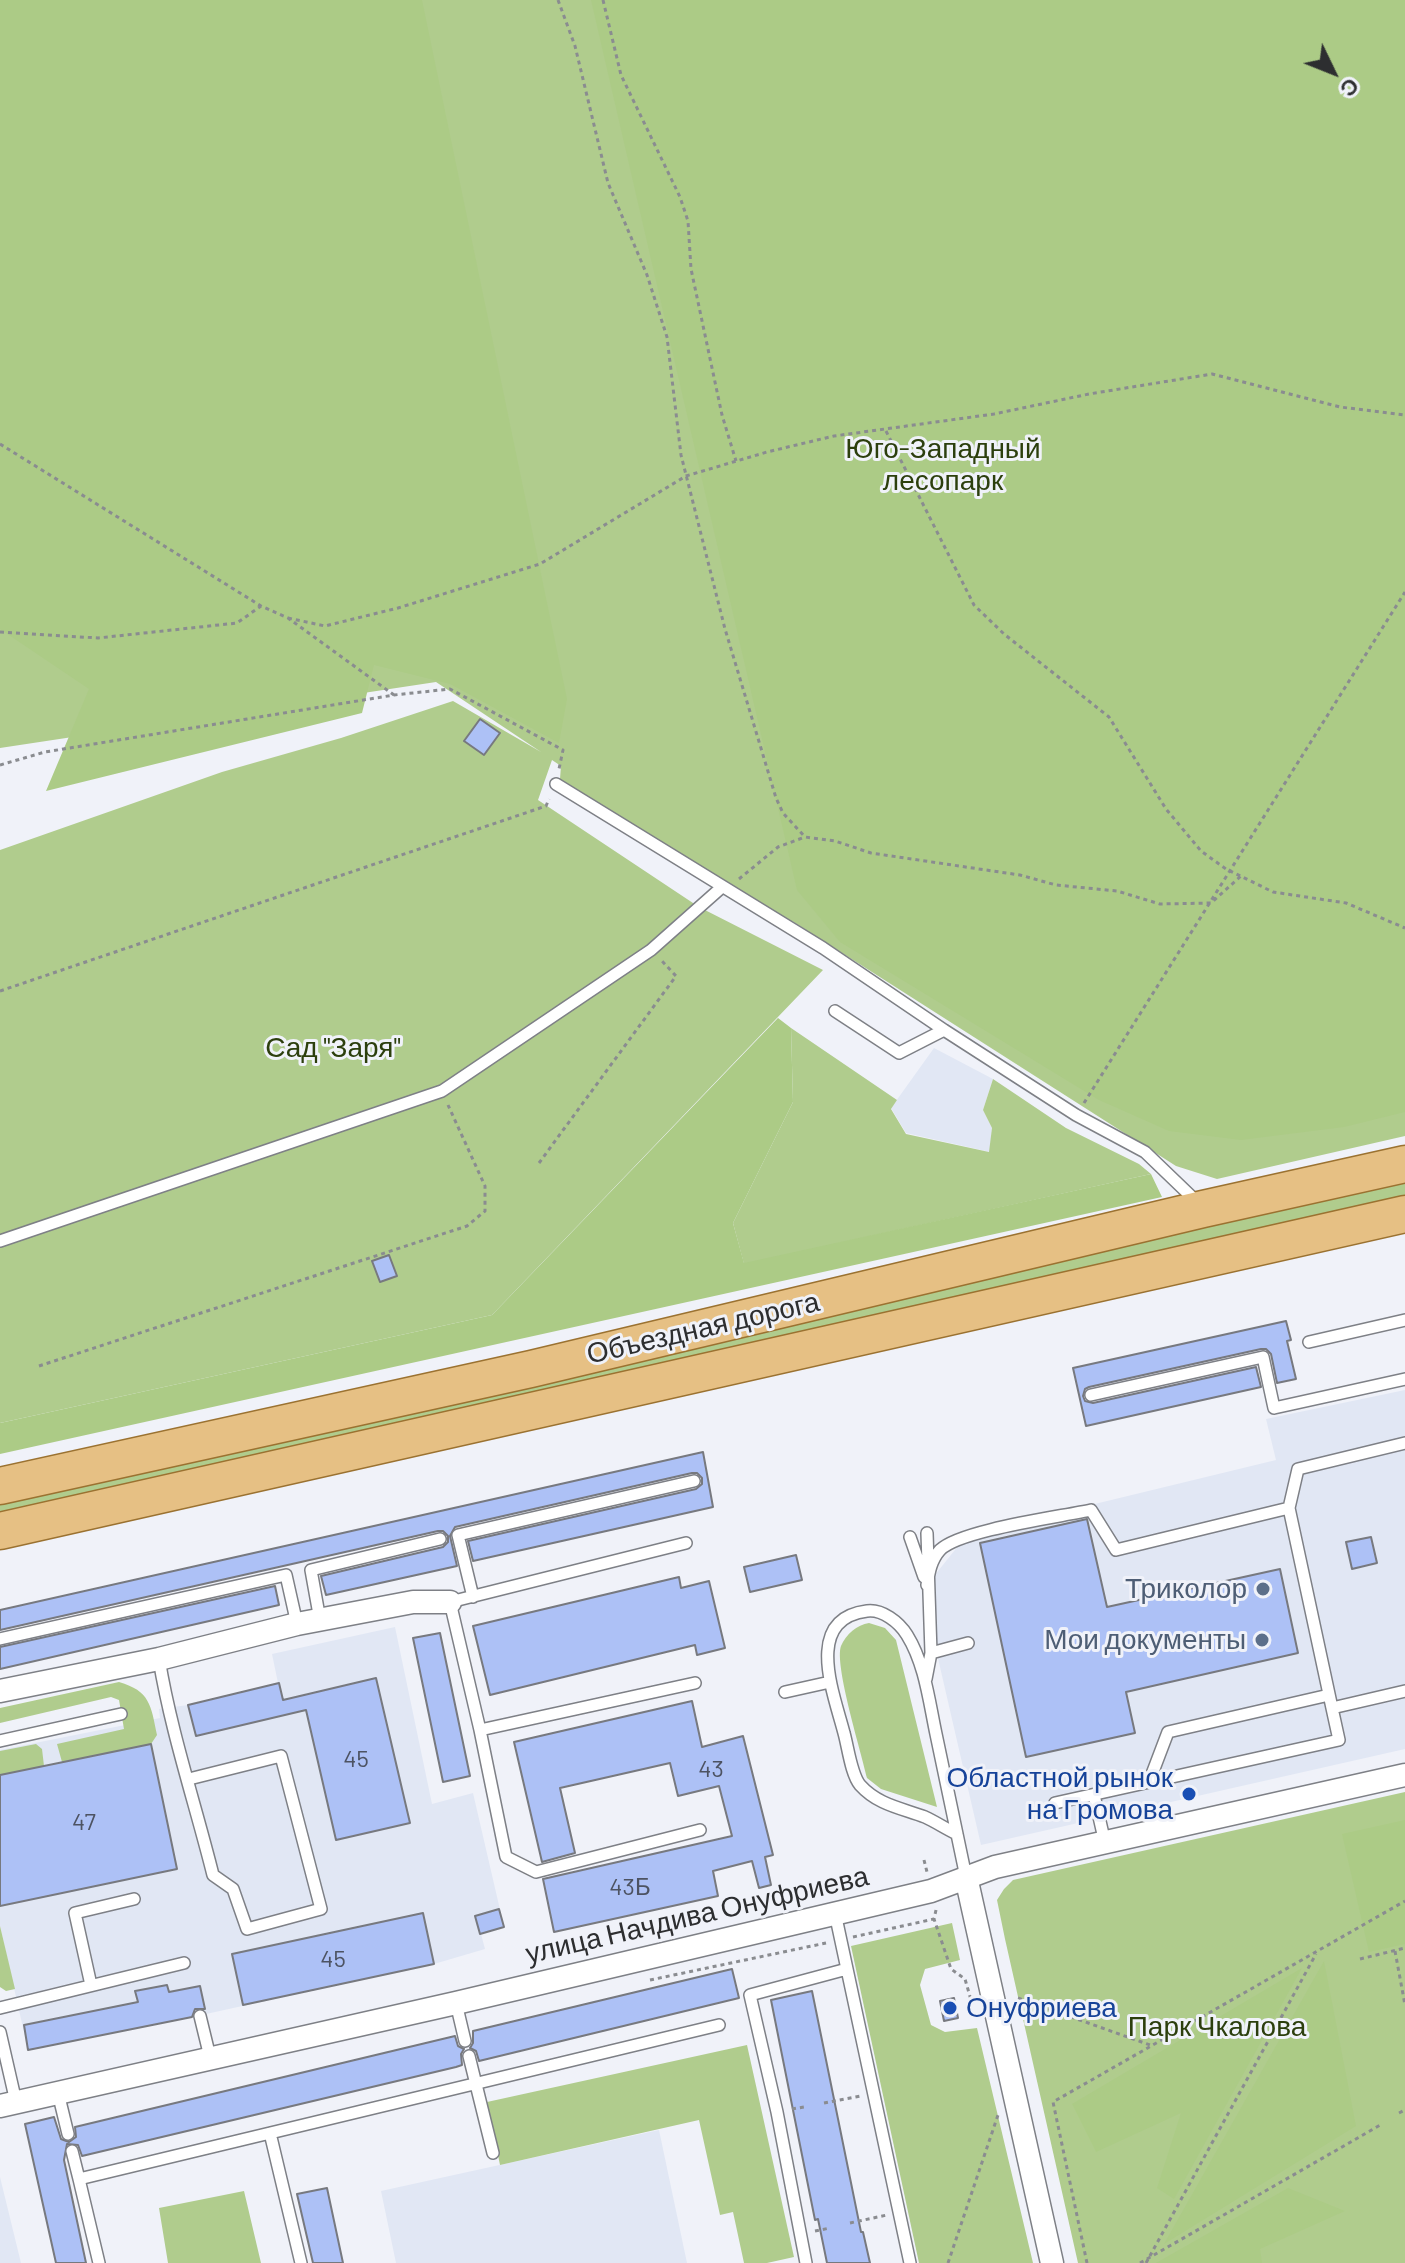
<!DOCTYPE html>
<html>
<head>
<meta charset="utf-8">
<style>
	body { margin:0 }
	#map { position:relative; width:1405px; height:2263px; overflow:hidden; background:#f0f2f9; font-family:Barlow,sans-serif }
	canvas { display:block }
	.north { position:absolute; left:1293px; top:32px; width:80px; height:80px; -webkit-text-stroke:6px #f0f2f9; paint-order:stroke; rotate:133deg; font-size:22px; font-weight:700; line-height:32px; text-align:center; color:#2d2e30 }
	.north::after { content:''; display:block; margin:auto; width:28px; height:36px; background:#2d2e30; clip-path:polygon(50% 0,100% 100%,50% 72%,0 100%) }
</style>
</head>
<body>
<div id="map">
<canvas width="1405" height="2263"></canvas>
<div class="north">С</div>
</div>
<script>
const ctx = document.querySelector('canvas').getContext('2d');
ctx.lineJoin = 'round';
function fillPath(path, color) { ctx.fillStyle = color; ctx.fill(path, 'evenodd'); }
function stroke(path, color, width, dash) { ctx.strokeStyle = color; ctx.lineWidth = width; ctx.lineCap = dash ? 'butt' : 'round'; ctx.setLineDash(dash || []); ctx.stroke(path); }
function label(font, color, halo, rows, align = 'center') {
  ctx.font = font + ' Barlow,sans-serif'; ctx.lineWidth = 6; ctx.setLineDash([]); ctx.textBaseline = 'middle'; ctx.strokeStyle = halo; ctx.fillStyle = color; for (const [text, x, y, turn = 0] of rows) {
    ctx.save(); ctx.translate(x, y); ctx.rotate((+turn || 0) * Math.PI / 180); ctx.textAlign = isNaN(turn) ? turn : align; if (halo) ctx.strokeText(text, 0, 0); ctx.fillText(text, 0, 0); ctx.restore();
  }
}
const built = new Path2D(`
	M934,1048l59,31 -10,31 9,18 -2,24 -84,-19 -15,-25z
	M1405,1390v359l-424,96 -44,-191 -3,-78 33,-41 309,-75 -10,-41z
	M395,1627l37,177 41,-11 31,134 -23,7 4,15 -51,15 -228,50 -178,36 -28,-124v-176l160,-32 -1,-9 29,-4 90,-22 -6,-29z
	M659,2130l28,133h-291l-15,-72z
	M0,2177l21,86h-21z`);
const green = new Path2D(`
	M0,0h1405v1136l-188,43 -41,-13 -384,-245 -3,13 -230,-142 2,-26 -9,-6 -14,40 161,107 124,63 -331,345 -492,108v-573l222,-78 119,-34 112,-37 88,51 -105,-70 -436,66z
	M791,1028l106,72 -6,9 15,25 83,18 3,-24 -9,-18 10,-31 73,49 73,36 12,10 -407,90 -11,-41 60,-121z
	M1405,1183v20l-1405,309v-19z
	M869,1623l16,5 11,12 41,167 -56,-18 -14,-11c-5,-24 -33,-113 -26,-132 5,-12 16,-21 28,-23z
	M119,1682c31,9 32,23 38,53l-6,9 -89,18 -5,-18 67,-15 -5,-29 -8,-3 -111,26v-15z
	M36,1744l6,5 2,17 -44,9v-24z
	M1405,1792v471h-327l-73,-324 -8,-39 7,-11 9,-9z
	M952,1923l8,37 -35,9 -5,16 11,40 14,7 32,-4 56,235h-114l-68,-317z
	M0,1926l15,63 -9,2 -6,-4z
	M747,2045l47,212 -27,6h-23l-11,-51 -13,3 -21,-95 -199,45 -13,-63z
	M244,2191l17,72h-93l-9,-55z`);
const forest = new Path2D(`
	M0,0h422l145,699 -8,44 -109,-59 -76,-19 -12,48 -316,78 43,-102 -89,-60z
	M591,0h814v1112l-61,15 -103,13 -72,-9 -70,-31 -259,-158 -43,-52z
	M778,1018l13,10 2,74 -60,121 11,40 407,-89 11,23 -1162,257v-31l492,-108z
	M1405,1820v124l-36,8 -27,-118z
	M1324,1961l32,165 -192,118z
	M1302,1968l-128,231 -17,-11 24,-75 -85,39 -24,-48z
	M1288,2188l57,23 -85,38 2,14h-106z`);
const building = new Path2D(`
	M480,719l20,14 -16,22 -20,-14z
	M389,1255l8,21 -17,6 -8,-21z
	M1286,1321l5,19 -4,1 9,38 -19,4 -6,-29 -5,-5h-5l-172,38 -4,2 -2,7 2,5 8,2 163,-36 5,20 -175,39 -13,-58z
	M703,1452l10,55 -240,54 -5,-20 228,-52 6,-5v-6l-5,-5h-5l-237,54 -5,9 7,30 -131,29 -5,-19 122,-29 5,-5v-6l-5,-5h-5l-438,99v-20z
	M1087,1519l20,88 173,-38 18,84 -172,39 9,41 -109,24 -46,-214z
	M1371,1537l6,26 -25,6 -6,-27z
	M796,1555l6,25 -52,12 -6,-25z
	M679,1577l2,11 28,-7 16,67 -28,7 -2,-10 -205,50 -17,-69z
	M275,1586l4,19 -279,64v-22z
	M440,1633l30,143 -27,6 -30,-144z
	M376,1678l34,145 -74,17 -30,-130 -110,26 -8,-31 91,-22 4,17z
	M692,1701l10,46 41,-11 30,119 -8,2 6,28 -12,3 -7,-27 -39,10 5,25 -164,36 -11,-53 189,-43 -13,-50 -41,10 -8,-33 -110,25 15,65 -33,9 -28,-120z
	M151,1744l26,125 -177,37v-131z
	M499,1909l5,18 -24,7 -5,-18z
	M423,1913l11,51 -191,41 -11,-51z
	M732,1969l7,29 -260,63 -3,-10 -6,-3 3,-5v-12z
	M167,1985l2,7 31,-6 5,23h-10l-3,8 -164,33 -4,-25 114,-23 -3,-11z
	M812,1991l49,241h2l7,31h-43l-9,-44 -3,1 -44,-220z
	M954,1998l4,20 -14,3 -4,-20z
	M455,2036l3,10 6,3 -3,5 1,11 -6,2 -374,89 -4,-11 -11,-1 -3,16 22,103h-30l-31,-139 29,-7 7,22 8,3 7,-5 -1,-10z
	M327,2188l16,75h-30l-16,-69z`);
const path = new Path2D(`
	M558,0l17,46 33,137 39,92 20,62 14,118 44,174 51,169 7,15 22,24 30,4 36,12 149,22 36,10 61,6 43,13 51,-1 30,-27
	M603,0l18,75 59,122 8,24 3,48 31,146 14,46
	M886,431l88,174 30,29 105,83 57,92 35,42 25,18 47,23 73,11 59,25
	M0,444l261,162 27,12 106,77
	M288,618l37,8 73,-18 142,-44 146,-88 81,-24 67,-16 160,-22 95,-20 123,-20 128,33 65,8
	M0,632l98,6 139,-15 24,-17
	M0,765l45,-13 349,-57 56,-6 113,61 -4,19
	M739,879l39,-32 27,-10
	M0,991l546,-185 3,-7
	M1084,1103l321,-511
	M539,1163l137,-187 -14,-15
	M39,1366l428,-140 18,-15v-25l-37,-81
	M924,1860l3,12
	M936,1910l-2,9 17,50 14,10 6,21
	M853,1937l81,-18
	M1395,1951l10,54
	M1360,1959l45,-11
	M650,1980l176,-37
	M1018,1998l132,47
	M824,2103l37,-7
	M792,2109l12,-2
	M1399,2113l6,-3
	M850,2223l37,-8
	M815,2231l15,-3
	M948,2263l50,-148
	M1087,2263l-34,-161 352,-201
	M1140,2263l242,-139
	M1146,2263l170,-309`);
const lane = new Path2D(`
	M556,784l267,164 121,82
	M835,1011l64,42 45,-23 132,85 69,37 52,50
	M0,1241l442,-150 209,-141 71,-63
	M1309,1342l96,-22
	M1091,1395l172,-38 11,51 131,-29
	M1405,1443l-107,26 -9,39 43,200 73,-17
	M910,1537l14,40
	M686,1543l-236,59 30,128 26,127 30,15 164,-42
	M927,1585c2,-13 4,-25 13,-35 20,-20 119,-33 151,-40l25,40 173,-42
	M473,1597l-15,-62 236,-54
	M320,1620l-9,-50 129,-31
	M0,1639l286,-64 11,49
	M931,1653l37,-10
	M159,1659c12,73 36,144 54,216l20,14 14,40 74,-20 -40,-153 -92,23
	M926,1679l5,-26 -4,-120
	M785,1692l45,-10
	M480,1730l215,-47
	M0,1741l121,-27
	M1149,1782l19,-50 161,-37
	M1094,1795l11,48
	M1055,1803l284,-63 -7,-32
	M957,1834c-11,-5 -21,-12 -32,-17 -24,-9 -47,-12 -65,-32 -9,-11 -12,-38 -16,-52 -10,-39 -41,-114 23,-122 15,-2 32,11 40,24 18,29 22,66 29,99 10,48 20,95 30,143
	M835,1913l75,350
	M91,1985l-16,-72 59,-14
	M456,2003l9,38
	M0,2008l184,-45
	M200,2016l10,41
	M0,2032l16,70
	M469,2056l24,97
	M60,2101l8,33
	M270,2133l31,130
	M72,2151l7,28
	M99,2263l-20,-84 640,-154
	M806,2263l-29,-151 -27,-117 97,-26`);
const street = new Path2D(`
	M0,1691l159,-32 138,-35 116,-22h37
	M966,1877l86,386
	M0,2106l456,-103 475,-112 64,-24 410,-92`);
const primary = new Path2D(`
	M0,1486l531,-117 672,-160 202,-45
	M0,1531l1405,-317`);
const markers = [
	[1263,1589,8,"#5c6f8a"],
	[1262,1640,8,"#5c6f8a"],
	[1189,1794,8,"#1a4fb4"],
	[950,2008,8,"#1a4fb4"]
];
const numberNames = [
	["45",356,1759],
	["43",711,1769],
	["47",84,1822],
	["43Б",630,1887],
	["45",333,1959]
];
const parkNames = [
	["Юго-Западный",943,449],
	["лесопарк",943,481],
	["Сад \"Заря\"",333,1048],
	["Парк Чкалова",1217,2027]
];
const streetNames = [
	["Объездная дорога",703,1328,-13],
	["улица Начдива Онуфриева",697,1915,-13]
];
const serviceNames = [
	["Триколор",1247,1589],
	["Мои документы",1246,1640]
];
const transitNames = [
	["Областной рынок",1173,1778],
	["на Громова",1173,1810],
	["Онуфриева",966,2008,"left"]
];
fillPath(built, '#e1e7f4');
fillPath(green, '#b0cc8d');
fillPath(forest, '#accb86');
fillPath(building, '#adc1f6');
stroke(building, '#77797f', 2);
stroke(lane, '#7e8086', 14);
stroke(street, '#7e8086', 25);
stroke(primary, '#9b7231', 39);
stroke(path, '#8a8c90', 3, [4, 4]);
stroke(lane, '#fff', 11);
stroke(street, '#fff', 22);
stroke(primary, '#e6c084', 36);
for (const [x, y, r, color] of markers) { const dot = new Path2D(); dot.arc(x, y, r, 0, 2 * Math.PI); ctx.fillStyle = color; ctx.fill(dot); stroke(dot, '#f0f2f9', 3); }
label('24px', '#4d5362', null, numberNames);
label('28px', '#2c3f0d', '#f0f2f9', parkNames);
label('28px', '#2d2e30', '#f0f2f9', streetNames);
label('28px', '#4e5e75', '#f0f2f9', serviceNames, 'right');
label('28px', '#164399', '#f0f2f9', transitNames, 'right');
</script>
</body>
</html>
